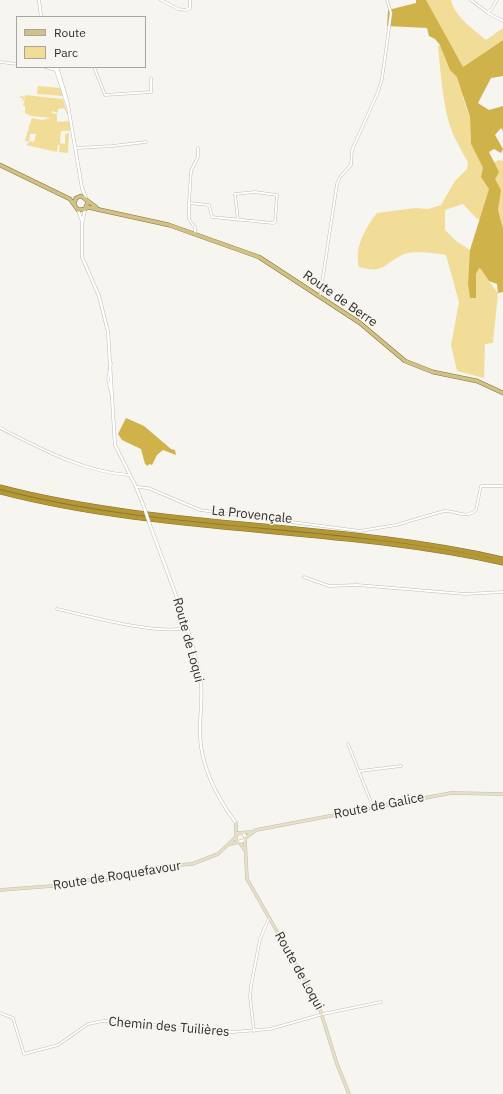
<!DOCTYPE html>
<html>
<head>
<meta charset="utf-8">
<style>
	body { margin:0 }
	#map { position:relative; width:503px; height:1094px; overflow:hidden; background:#f7f5ef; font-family:"IBM Plex Sans",sans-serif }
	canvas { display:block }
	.legend { position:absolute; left:16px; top:16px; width:130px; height:52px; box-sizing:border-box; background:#f7f5ef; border:1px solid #a7a5a1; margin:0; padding:5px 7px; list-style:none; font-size:12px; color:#2f2e2c }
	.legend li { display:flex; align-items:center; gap:8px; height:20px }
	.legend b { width:20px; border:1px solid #a7a5a1 }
</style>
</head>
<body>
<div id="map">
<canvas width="503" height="1094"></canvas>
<ul class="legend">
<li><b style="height:5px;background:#d1c186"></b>Route</li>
<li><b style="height:11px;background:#f2dd98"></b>Parc</li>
</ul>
</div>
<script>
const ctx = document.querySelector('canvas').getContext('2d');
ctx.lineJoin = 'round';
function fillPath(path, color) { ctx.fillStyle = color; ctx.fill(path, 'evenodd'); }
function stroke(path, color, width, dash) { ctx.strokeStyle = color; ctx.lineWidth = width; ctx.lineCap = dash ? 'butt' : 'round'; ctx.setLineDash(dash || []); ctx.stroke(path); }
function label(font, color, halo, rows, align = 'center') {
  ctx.font = font + ' "IBM Plex Sans",sans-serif'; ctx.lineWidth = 3; ctx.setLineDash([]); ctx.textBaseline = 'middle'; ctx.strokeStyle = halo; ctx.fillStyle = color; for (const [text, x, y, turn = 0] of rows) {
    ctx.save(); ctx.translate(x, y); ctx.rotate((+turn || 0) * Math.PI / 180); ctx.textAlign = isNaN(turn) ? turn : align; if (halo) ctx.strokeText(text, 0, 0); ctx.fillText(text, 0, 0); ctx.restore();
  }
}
const green = new Path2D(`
	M424,0h27c4,17 22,29 35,40l17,-12v12l-40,27v31l7,19 1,27 12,24 16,-8 4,1v68l-27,-11 -13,-14 -18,6v20l11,11 14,9 19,31 9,12 -5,50 -8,1 -1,34 -27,-7 -6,-26 8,-43 -13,-47c-11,-2 -35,-5 -44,0 -20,10 -18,19 -43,12 -5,-19 6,-39 18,-54l38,-5 13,1 13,-4 14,-24 12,-12 1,-7c-7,-12 -15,-26 -19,-39 -6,-21 -9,-55 -11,-77l10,-5z
	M38,86l22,2 3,8 -26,-2z
	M25,95l38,4 6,19 -5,-10 -6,1v4l-6,-2v2l5,1v8l13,-1 1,8 -2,2h-8l-1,12 5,1v-10l4,-1 -1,20 -9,-1 1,-7h-2l-1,7 -31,-7 5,-4 3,1 2,-8h-6l-1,8 -4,-1 3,-11h2l-2,-1 4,-11 10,2 9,-2 -20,-2 -6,-3v-7h-2l2,-8 -3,4 1,-4h-3v-2l5,1z`);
const forest = new Path2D(`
	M416,0h10l37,67 40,-27v36l-12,2 -13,25 11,7 14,-4v25l-2,-3 -6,7 8,14 -2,4 -7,-4 -5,3 10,20 -4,7 6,11 -3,20 5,19v63l-5,1 -1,-9 -8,-3 -8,-12 -2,-1 -3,6v24h-6l-2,-14 2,-34 19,-61 -8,-12 2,-9 -12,-24 -1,-27 -13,-40 -7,-7 -10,-25 -5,-6 -6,-3 -2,-8 -40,-2 1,-16 28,-7z
	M126,418l18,8 27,23 4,1 1,5 -13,-5 -6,5 -5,10 -3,-1 -1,2 -3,-2 -4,-15 -19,-9 -4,-6z`);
const minor = new Path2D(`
	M161,0l17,9 8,1 4,-2v-8
	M471,0l17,13 15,8
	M487,12l4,-2 6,-10
	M0,62l17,2
	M45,67l11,3
	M94,67l11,28 46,-3v-14
	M77,148l35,-2 34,-4
	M189,203l20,2 3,12 61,6 2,-1 2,-27 -22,-3 -20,2 3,26
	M195,233v-5l-6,-9v-16l2,-32 7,-14v-9
	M320,296l17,-112 3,-7 11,-12 1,-15 26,-58 4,-13 9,-66 -4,-13
	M111,363l-3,16 3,14
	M0,428c40,20 83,44 129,47
	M136,487l12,1 52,22 160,21 36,-6 48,-14c12,-1 21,9 32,-1l5,-24h22
	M304,577l25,9 28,-1 108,9 38,-2
	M57,609c33,7 98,26 130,19
	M348,744l25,63
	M360,771l41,-5
	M0,1013l13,5 11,36 34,-9 30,-21 15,-3h21l83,10 26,1 37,-3 53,-15 58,-12
	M254,1031l-4,-34 1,-11 9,-47 9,-21`);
const tertiary = new Path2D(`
	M39,0l2,17
	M55,67l12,37
	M57,67l10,33 15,88 4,10
	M85,209l-3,15v33l17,39 9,36 7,113 21,42 8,20
	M78,210l4,11
	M150,525c18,50 39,99 50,151 4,20 -1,41 0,61 2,31 18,62 36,86
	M238,842l7,-2v-4l-2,-3`);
const secondary = new Path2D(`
	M236,823v11
	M245,838l11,-8 195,-37 52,1
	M245,840l2,39 71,124 19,61 12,30
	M240,843l4,6
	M231,844l7,-2 -3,-4 3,-5 13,-1
	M0,890l52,-4 32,-6h24l56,-14 28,-2 26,-10 17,-16`);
const primary = new Path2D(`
	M0,165l70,34 8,11 7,-1 3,-7
	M74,204l2,-6 5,-2 15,11
	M87,207l82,18 90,32 101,66 45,38 28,11 44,9 26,12`);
const motorway = new Path2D(`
	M0,487c165,43 337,34 503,72
	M0,492c165,43 337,34 503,71`);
const tertiaryBridge = new Path2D(`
	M144,507l6,18`);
const streetNames = [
	["Route de Berre",340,299,35],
	["La Provençale",252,515,6],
	["Route de Loqui",188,640,75],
	["Route de Galice",379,806,-11],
	["Route de Roquefavour",117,876,-9],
	["Route de Loqui",299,971,61],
	["Chemin des Tuilières",169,1027,5]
];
fillPath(green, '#f2dd98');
fillPath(forest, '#d0b24a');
stroke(minor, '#bfbdb7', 3);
stroke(tertiary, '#bfbdb7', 3.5);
stroke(secondary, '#bfbdb7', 3.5);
stroke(primary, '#857332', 4.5);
stroke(motorway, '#857332', 5);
stroke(minor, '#fff', 2);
stroke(tertiary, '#fff', 2.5);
stroke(secondary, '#e8e0c2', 2.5);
stroke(primary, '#d1c186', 3.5);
stroke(motorway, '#b39835', 4);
stroke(tertiaryBridge, '#bfbdb7', 3.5, []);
stroke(tertiaryBridge, '#fff', 2.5);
label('13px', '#2f2e2c', '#f7f5ef', streetNames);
</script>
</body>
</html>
